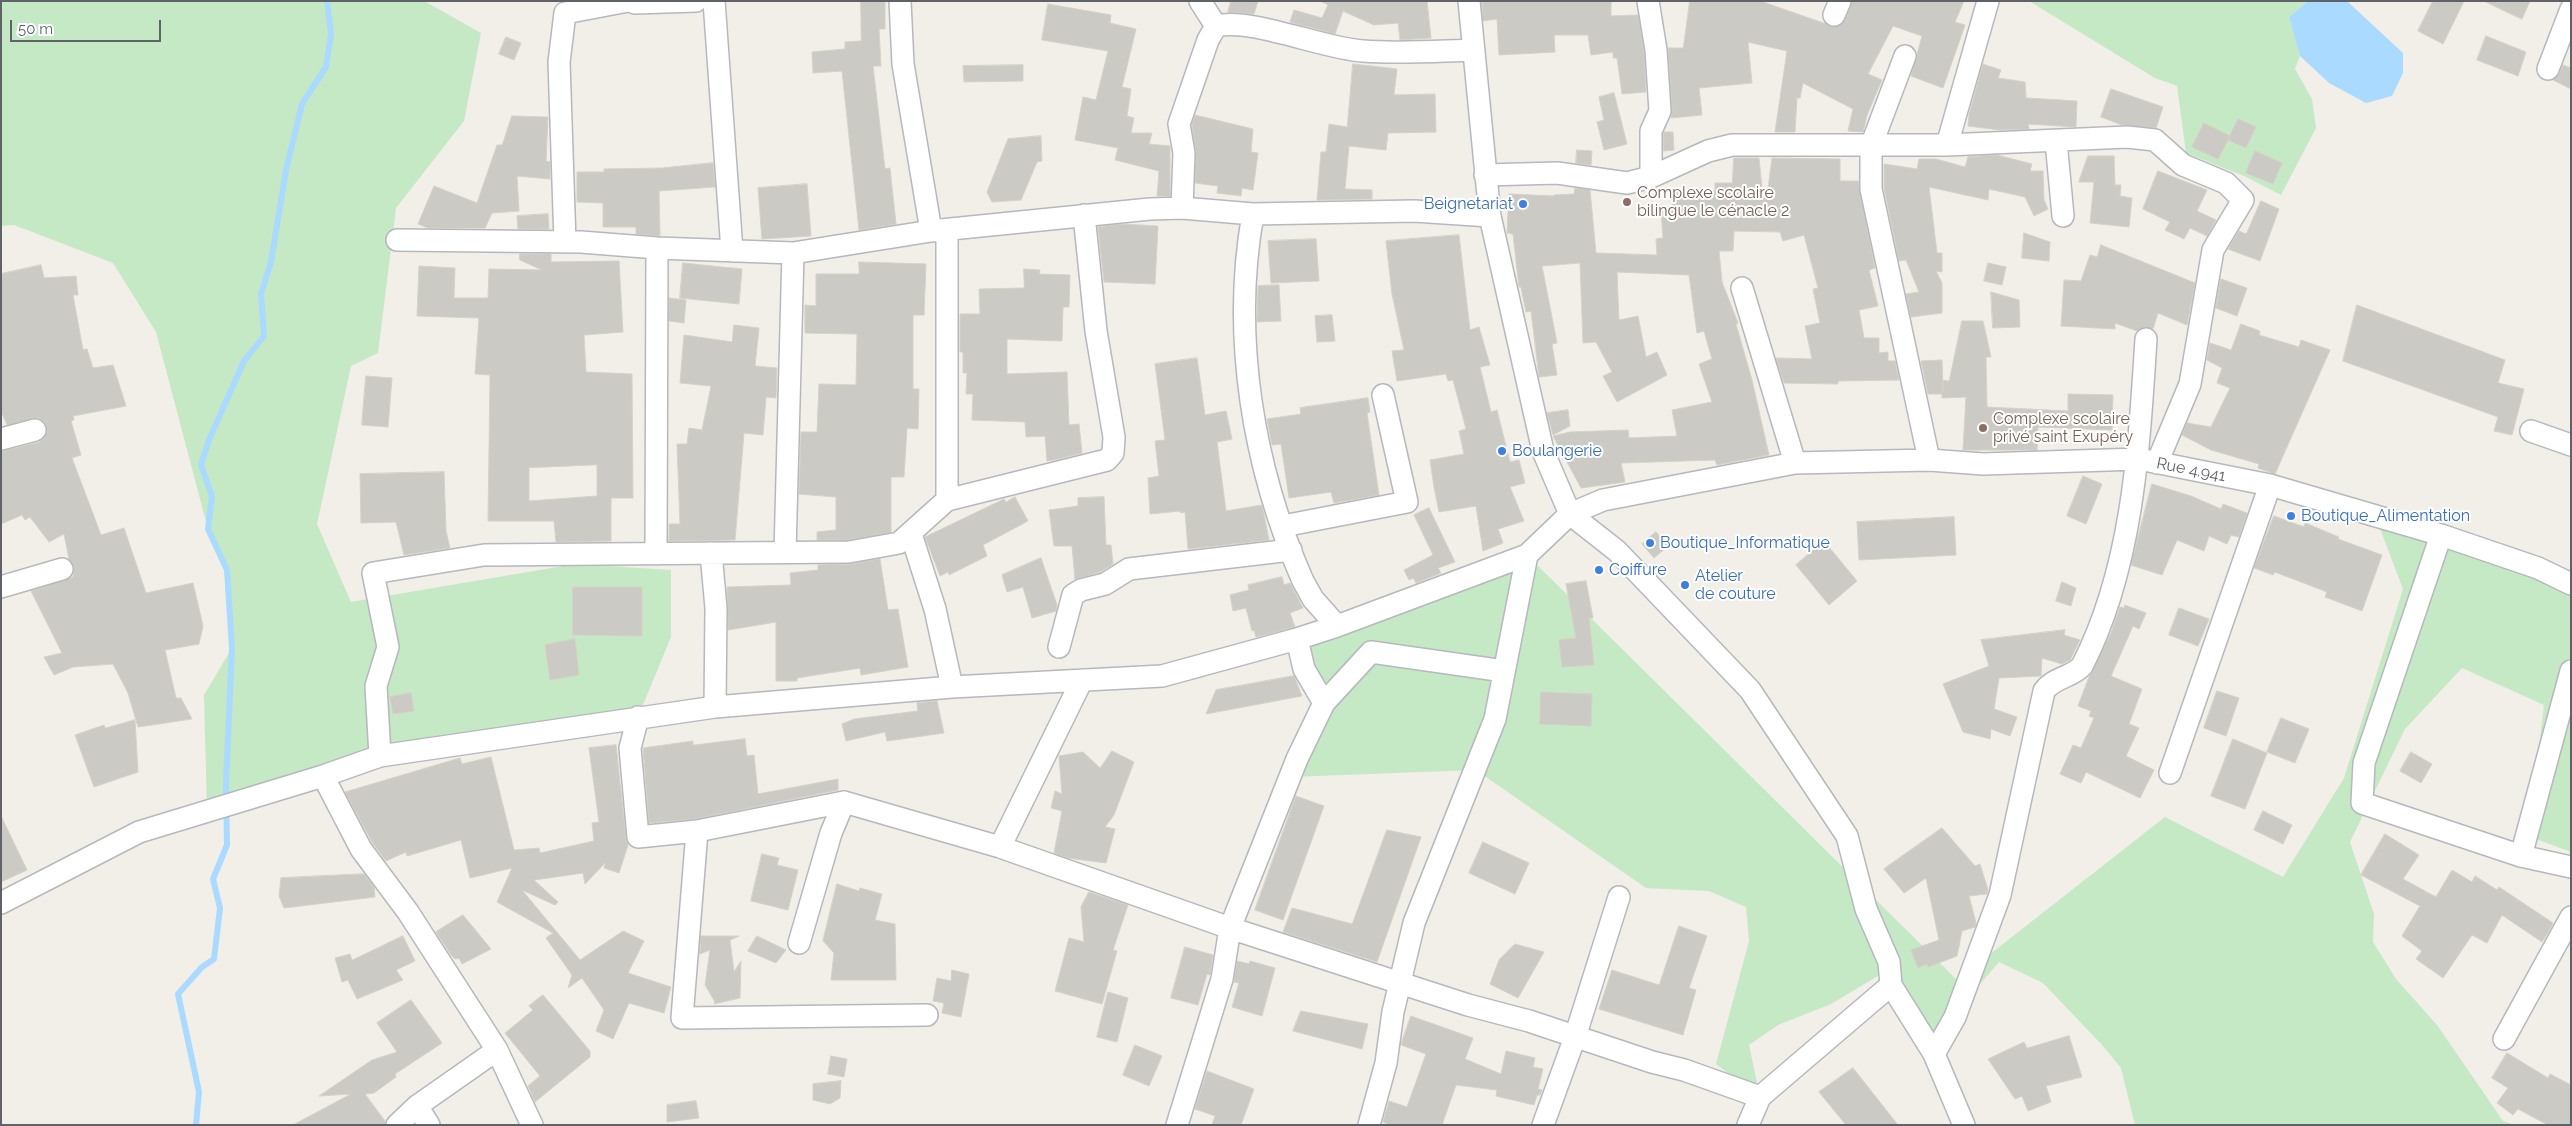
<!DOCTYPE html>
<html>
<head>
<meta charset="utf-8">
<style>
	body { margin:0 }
	#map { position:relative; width:2572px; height:1126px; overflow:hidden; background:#f1efe8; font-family:Raleway,sans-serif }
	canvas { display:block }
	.frame { position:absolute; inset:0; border:2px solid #5f6368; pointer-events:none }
	.scale { position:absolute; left:10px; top:20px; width:151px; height:22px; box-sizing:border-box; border:2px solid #5f6368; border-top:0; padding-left:6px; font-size:15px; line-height:18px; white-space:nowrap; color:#5f6368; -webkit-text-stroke:4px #fff; paint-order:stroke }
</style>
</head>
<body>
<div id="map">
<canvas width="2572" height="1126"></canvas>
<div class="frame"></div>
<div class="scale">50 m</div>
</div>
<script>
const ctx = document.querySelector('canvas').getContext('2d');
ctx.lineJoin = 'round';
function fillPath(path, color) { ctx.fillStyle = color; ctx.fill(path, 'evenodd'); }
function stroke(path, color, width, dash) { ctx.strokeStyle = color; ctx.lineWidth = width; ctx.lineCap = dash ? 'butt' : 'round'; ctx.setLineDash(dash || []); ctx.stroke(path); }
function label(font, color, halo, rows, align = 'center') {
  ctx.font = font + ' Raleway,sans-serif'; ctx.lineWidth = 4; ctx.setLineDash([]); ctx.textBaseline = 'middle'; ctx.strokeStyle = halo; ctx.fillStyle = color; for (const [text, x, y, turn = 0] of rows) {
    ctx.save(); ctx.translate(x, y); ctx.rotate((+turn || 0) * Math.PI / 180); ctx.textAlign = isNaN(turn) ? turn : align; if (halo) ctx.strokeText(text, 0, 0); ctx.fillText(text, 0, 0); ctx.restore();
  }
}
const green = new Path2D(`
	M1,1h423l57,32 -17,88 -68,87 -18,145 -27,13 -34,158 34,78 224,-38 96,6v67l-33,80 -314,61 -117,36 -3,-119 28,-47 -5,-78 -19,-41 -52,-197 -43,-69 -99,-38 -13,1z
	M2029,1h283l-5,1 -18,15 11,39 -5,13 17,30 4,29 -35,67 -37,-19 -58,-23 -9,-67 -22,-8z
	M2376,518l195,66v268l-43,-16 16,-131 -82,-37 -57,61 -55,113 24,72 -1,28 23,37 41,46 66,96 12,4h-380l-14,-57 -18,-22 -60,-63 -44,-21 -76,88 -37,-79 -55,33 -53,21 -29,20 11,52 -44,-33 33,-123 -3,-34 -37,-16 -63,-3 -170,-118 -186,7 34,-74 -27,-64 230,-84 430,425 208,-163 118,60 61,-99 59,-189z`);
const water = new Path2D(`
	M2347,1l56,52v20l-11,23 -26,7 -37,-20 -29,-27 -11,-39 18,-15z`);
const stream = new Path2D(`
	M196,1125l3,-33 -21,-98 24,-27 12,-8 6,-51 -7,-29 14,-34 -1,-62 6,-135 -5,-78 -19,-41 4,-33 -11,-31 8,-25 35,-79 20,-25 -3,-42 10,-32 15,-92 16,-66 24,-37 5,-33 -4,-33`);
const building = new Path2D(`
	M861,1h24v28h-6l2,37h-8l12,103 5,-1 6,56 -37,6 -17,-159 -29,2 -1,-21 33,-3v-7l16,-1z
	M1231,1h27l-4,13 -26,-2z
	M1320,1h107l4,37 -31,2 -2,-17 -24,2 -31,-14 -8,23 -45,-12 4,-12 28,8 6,-13z
	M1482,1h129v15l27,-1 6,36 2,41 -24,2 -5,-36h-4v-6l-22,3 -3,-20h-34l1,17 -56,3 -2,-36 -14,2z
	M1690,1h70l75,26 10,-7 7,-19h112l-9,21 10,3 -22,63 -32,-12 11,-40 -29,-10 -25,48 14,6 -15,35 -4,17 -15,-1 5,-22 -50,-26 -3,15h-3l-2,34h-20l12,-81 -39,-9 4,41 -53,5 3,27 -31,3 1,-8 -4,-62h15z
	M2433,1h31l-21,43 -25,-13z
	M2484,1h46l-8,18z
	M1048,4l63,11 -1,8 26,6 -14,58 9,2 -4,27 7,2 -3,15h21l-3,11 21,2v50h-13l2,-25 -44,-11 3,-12 -43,-8 8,-43 13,3 12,-49 -66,-11z
	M2486,36l40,16 -8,24 -41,-16z
	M506,37l15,6 -7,17 -15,-6z
	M1353,64l44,5 -3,26 41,-1 1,38 -48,1 -2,17 -37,-4 -4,43 27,1v9l-55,1 4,-48h5l3,-28 18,3z
	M1983,64l18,6 -3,8 27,4 1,16 51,3 -1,26 -48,-3 1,5 -30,1 -31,-4 1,-11z
	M1023,65v16l-59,1 -1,-16z
	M2563,65l8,3v21l-18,-9 6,-6z
	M2111,89l52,18 -7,21 -34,-3 -21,-8z
	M1614,93l13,51 -23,6 -7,-28 7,-2 -5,-23z
	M1195,115l58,14 -2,23 7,1 -5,37 -11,-2 -1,8 -24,-3 1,-7 -23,-3 1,-30 -4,-28z
	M512,116l36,1 -2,44 4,1v17l-33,-3 2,35 -27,2 -7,15h-57l-10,-4 16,-38 43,17 20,-58h5z
	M2238,119l18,8 -10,21 -18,-8z
	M2204,123l26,13 -12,23 -26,-12z
	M1664,132h9l1,18 -10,1z
	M1041,136l1,25 -5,1 -16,38 -29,2 -5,-10 21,-53z
	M1577,150l15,1 -1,14 -15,-2z
	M2255,151l27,12 -9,21 -27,-11z
	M1997,155l35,9 -2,7h13l1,29 4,9 -14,7 -9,-19 -36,-8 -1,11 -59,-13 8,66h5v19l-6,-1 6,12v30l-31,4 -5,-23 13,-2 -13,-32 -7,1 -15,-73v-24l33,5 2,-10h17l29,8 3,-10z
	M2088,156h26l1,29h6l-1,11 12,2 -3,29 -39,-4 4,-41h-15z
	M1734,158h25l3,30h6l4,-30 68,1v22h18l17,87 -6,2 9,36 -19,4 5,28h15v15l9,-1v9h7l4,19 -61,1v3l-54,-1 -8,-25 36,1 -7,-33 15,-3 -7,-34 5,-1 -14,-53 -21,6 -3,-9 -46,-1 -1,20h-14l3,31 16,41 -2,1 16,56 17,75 -52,10 -2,-5 -94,3 4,19 -44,6 -28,-52 17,-4 58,-2 1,8 48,-2 -5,-26 40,-8 -13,-38 13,-5 -8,-28 -7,2 -8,-58 -72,-3 2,48 19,-4 8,41 11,-5 10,23 -50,27 -14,-26 9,-4 -16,-30 -13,1 -3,-80 -38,3 15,77 -5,1 5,31 -18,2 -8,-66 -5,1 -5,-25h-2l-6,-53 -6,-1 2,-39 45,2v-1l20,-1 1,-6 15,2 6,63 61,2 -1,-16 7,-1 -2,-28 11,-1 2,-20 41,2v-8h17z
	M713,163l2,24 -56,4 1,45 -24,-2v-7h-33v-24l-26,-1v-30h27v-3l58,-1z
	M2158,171l49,19 -10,21 19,9 -9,16 -17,-8 -6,11 -19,-9 5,-8 -27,-13z
	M807,184l4,52 -49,3 -4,-51z
	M2261,201l18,8 -19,52 -32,-12 11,-18 7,3z
	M548,214l1,15h-31l-1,-13z
	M1121,224l37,2 -3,58 -51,-2 -6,-55z
	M2024,233l26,9 -1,19 -27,-3z
	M1459,235l11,95 9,-3 11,38 -10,2 11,45 6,-2 13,52 9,-2 6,23 -15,4 14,34 -26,8 5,14 -20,8 -7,-45 -37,6 -5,-25 -4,-27 34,-6 -5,-23 7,-2 -13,-49 -5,1 -2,-7 -49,7 -5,-30 12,-1 -12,-56 -6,-53z
	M1316,239l3,42 -48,2 -3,-42z
	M2101,245l94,38 -8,42 -29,-12 -5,16 -7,-2 -9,4 -22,-8v6l-54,-3 3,-46 17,1 9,-26 7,2z
	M520,254h31v8l68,-1 4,71 -39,3 2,37 46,2 1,124h-22v43l-55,1 -2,-21h-66l2,-146 -15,-1 4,-56 -62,-2 2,-50 36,2 -1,30h34l1,-29 53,1 -22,-10zM597,465v31l-68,5v-33z
	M859,262l67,2 -2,51h-11v74h6l-1,40 -11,-1 -3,49h-13v55l-43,8h-31v-8l19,-2v-33l-37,-3 2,-62h16l2,-48 37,1 1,-51 -52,-1v-28l11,1v-32h43z
	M683,263l59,6 -3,35 -59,-6z
	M1988,263l18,4 -4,18 -18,-4z
	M41,265l3,13 32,-2 2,19h-5l10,55 4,-1 6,19 20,-3 13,41 -53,10 1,4 -3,1 10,34 -9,3 29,77 23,-7 22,65 47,-10 10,43 -4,18 -34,6 11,48h5l11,21 -54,8 -10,-34 -15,-29 -40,3 -19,8 -10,-18 18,-4 -31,-62 42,-14 1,-11 -5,-7 -5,-25 -15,8 -19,-25 -5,3 -3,-5 -21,9v-73l38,-9 5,-4 3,-11 -3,-5 -6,-4 -31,7 -6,-14v-137z
	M1024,269l16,1 -1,4 31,1 -1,32h-6l-1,34 -55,-2v35l60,-2 2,53 10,-1 3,29 -28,7 -7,1 -2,-25 -19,1 -1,-15 -53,-2 1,-26h-7l1,-21h-4v-21h-3v-38h20l-1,-25 45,-1z
	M2221,279l26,9 -10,28 -21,-8z
	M1279,285l2,36 -24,1 1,-36z
	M1991,292l28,8 1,27 -27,1z
	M669,298l17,2 -2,23 -15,-2z
	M2357,305l148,55 -7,23 26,6 -12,46 -18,-4 4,-14 -155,-56z
	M1332,315l3,26 -18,1 -2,-26z
	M1962,321h21l8,36h-5l1,50 81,4v-17l45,1 -1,35 -74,-3 -1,23h-74l3,-53 -24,1v-4h-14l-7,-33 21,-1 1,32v-12l6,1z
	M2241,324l19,7 -1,4 40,12 2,-7 29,10 -55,124 -17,-6 1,-4 -48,-14 -29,-15 5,-12 24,4 19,-39 -13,-5 5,-15 -15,-8 3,-17 21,7z
	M734,325l25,3 -4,38 22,2 -1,30 -10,-1 -3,38 -19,-2 -9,107 -66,1v-17h11l-3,-80h10l2,-16 13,2 9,-44 -31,-3 4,-48 48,7z
	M1197,358l8,57 21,-4 6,28 -15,3 9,69 36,-6 7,35 -81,9 -3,-37 -4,1 -1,-2 -30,3 -2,-36 11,-2 -4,-35 10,-1 -10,-76z
	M366,376l26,2 -4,49 -26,-2z
	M1368,398l2,14 -3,1 12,82 -45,8 -3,-11 -42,6 -8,-54 -9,1 -5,-26 34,-5 -1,-6z
	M1568,410l2,16 -17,9 -6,-22z
	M444,472l2,59 4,17 -46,7 -8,-33 -35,1 -1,-49z
	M2083,476l19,8 -16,40 -19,-8z
	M2152,484l39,12 30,13 2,-5 24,9 -8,24 -8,-2 -4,9 -18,-8 -5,15 -27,-11 -15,35 -31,-10z
	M1015,497l13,24 -45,24 4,11 -38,19 -1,-3 -8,4 -15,-39 79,-38 2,3z
	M1104,497l2,48h5l2,19 -13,8 -25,7 -3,-33h-18l-5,-36 29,-4v-8z
	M1429,508l26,54 -17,6 3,5 -25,10 -3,-5 -4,2 -5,-10 29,-15 -19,-40z
	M2274,516l30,11 1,-4 34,14 -1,2 44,16 -20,56 -37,-14 2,-5 -52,-20 -2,3 -19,-7z
	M1954,517l2,38 -97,5 -2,-38z
	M1656,532l12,14 -14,12 -12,-14z
	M1824,541l33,40 -28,24 -33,-40z
	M1041,558l16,47 -1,6 -24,7 -9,-31 -16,5 -5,-17z
	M880,559l8,51 10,-1 10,58 -47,8 -1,-7 -63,10v3h-21v-59l-48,8 -1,-43 64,-2 -1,-12 28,-3v-5l33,-1z
	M1282,577l2,8 6,-2 13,25 -13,5 5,14 -39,10 -2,-7 -2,1 -6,-23 -13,3 -3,-16 19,-5 -1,-5z
	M1586,581l7,37h-4l5,47 -32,2 -3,-27 17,-2 -10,-54z
	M2062,582l14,6 -5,18 -15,-5z
	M573,587h69v49l-69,-1z
	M2125,605l21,8 -7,16 -6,-3 -22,50 31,13 -13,35 10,4 -13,28 28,14 -14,28 -54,-26 -5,11 -21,-9 13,-29 8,3 13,-30 -5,-2 2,-5 -13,-5 11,-29 22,-44 9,-26 4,1z
	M2179,608l30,11 -11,27 -29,-11z
	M2065,630l-1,5 16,5 -10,20 -8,4 -20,-6 -1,18 -42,2 -5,31 23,8 -7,19 -19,-7 -1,10 -27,-7 -20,-48 46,-18 -8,-26z
	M575,639l4,36 -29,5 -5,-35z
	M1294,676l8,20 -96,18 10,-24z
	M2217,691l22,7 -13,38 -22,-8z
	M1541,692l51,2 -1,32 -51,-2z
	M411,693l3,18 -21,3 -3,-17z
	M937,701l7,32 -57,8 -2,-9 -39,9 -4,-17 12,-5 64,-8 -1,-8z
	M2281,718l28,11 -14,34 -28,-11z
	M135,720l3,52 -44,15 -19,-52 29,-10 1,3z
	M745,739l2,17 7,-1 4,39 80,-15v11l-143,29 -46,4 -6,-75 50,-7v4z
	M2233,739l34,14 -22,56 -34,-13z
	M616,745l10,93 2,7 -9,28 -15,-5 2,-6 -21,22 -2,-11 -49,7 24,22 -3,3 -33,-15 58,70 43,-29 21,10 -16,32 43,14 -7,26 -35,-10 -16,36 -17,-8 8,-21 -22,-32 -14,10 4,-13 -26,-37 7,-5 -56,-31 15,-34 -42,10 -9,-38 -54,16 -1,-4 -20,9 -14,-19 -27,-50 115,-34 2,6 29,-7 23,93 25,-2 1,5 54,-12 -2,-18 7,-1 -10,-74z
	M1112,751l22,11 -20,53 -9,12 10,2 -9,34 -38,-5 -14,-5 8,-42 -11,-3 4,-17 7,3 -3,-38 24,-4 17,16z
	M2411,752l21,12 -11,19 -21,-12z
	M1296,796l28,10 -41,114 -28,-10z
	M2263,811l29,14 -9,19 -29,-14z
	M1,816l26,54 -26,12z
	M1942,828l33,38 5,-2 8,26 -1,4 -18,2 7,27 -1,4 -13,4 -5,25 -29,11 -1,-3 -9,4 -7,-18 28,-10 -13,-62 -22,15 -20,-24z
	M1387,830l34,7 -44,125 -94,-30 9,-24 60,16z
	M2385,834l34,21 -16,24 33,18 16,-27 20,12 3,-6 22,14 2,-3 54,36 -4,8 -7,11 -40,-27 -15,28 -15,-8 -29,43 -27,-19 6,-8 -20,-15 18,-30 -59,-31z
	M1483,842l46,21 -14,31 -46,-21z
	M762,854l17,4 -2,7 21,5 -10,40 -37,-9z
	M364,874l10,13 1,10 -91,11 -5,-12 2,-18z
	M837,884l22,7 1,-3 22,6 -7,26 20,4 1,56h-65l3,-27 -11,-12z
	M1089,892l39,13 -15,45 4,1 -15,53 -47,-13 14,-53 15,4 -3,-35z
	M463,915l28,34 -29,15 -3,-6 -4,1 -4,-4 -15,-23z
	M1679,926l28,10 -18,52 7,2 -13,45 -84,-26 13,-39 47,15z
	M403,936l12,25 -19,9 7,10 -46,19 -9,-19 -6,2 -7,-24 15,-4 2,6z
	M701,936h38l-9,4 4,32 7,-11 -1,37 -26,6 1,-2 -10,-17 5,-35 -10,4z
	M757,936l29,14 -10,13 -28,-12z
	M1515,944l29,8 -26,46 -28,-14 9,-24z
	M1185,947l28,8 -3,20 -3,-1 -9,31 -27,-7z
	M1237,961l12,3 1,-3 25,7 -13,48 -30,-9 7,-24 -5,-1z
	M952,970l17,4 -8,43 -19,-4 2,-10 -11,-2 4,-23 14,3z
	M1108,992l20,6 -11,44 -20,-5z
	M543,995l47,56v6l-55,45 -7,-16 12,-10 -35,-43 28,-23 -4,-4z
	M411,1000l31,43 -47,31 1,3 -22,16 -9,1 20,27v4h-92l58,-31 -32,2 53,-36 25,-8 -20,-29z
	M1301,1011l67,13 -6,25 -69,-18z
	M1411,1016l62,22 -8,21 36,15 5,-23 29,7 -2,9 10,2 -5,20 4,1 -2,5h-3l-3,10 -38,-9 1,-6 -41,-5 -14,40h-53l-6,-3 6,-21 18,6 19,-53 -25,-9z
	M2069,1036l13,41 -36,9 5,16 -23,9 -6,-15 -7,3 -27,-40 36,-17 3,6z
	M1135,1045l27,11 -13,30 -26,-11z
	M2507,1053l41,25 2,-4 21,11v40h-23l-30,-16 -5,6 -16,-12 11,-15 -16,-10z
	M831,1056l16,3 -3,18 -16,-3z
	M1853,1068l45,57h-52l-27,-33z
	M1207,1071l47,18 -13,36h-29l3,-9 -20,-7z
	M841,1081l-1,17 -10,6 -17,-4v-16z
	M696,1101l3,17 -32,4v-17z`);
const minor = new Path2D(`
	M631,1l4,2 61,-2
	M714,1l18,250
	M900,1l3,63 28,167
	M1200,1l16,25
	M1469,1l21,215 53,235 27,63 47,37 133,139 97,146 19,73 23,53 2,23 43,69 30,71
	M1648,1l8,49 4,61 -9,20v46
	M1834,15l6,-14
	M1905,56l-34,90v43l58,271
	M2548,69l23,-60
	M2056,141l7,75
	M1947,145l41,-144
	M1485,175l72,-2 70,10 24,-6 57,-26 24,-6h215l180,-8 28,3 28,25 43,18 17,17 -30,50 -23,134 -33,79
	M1182,208l2,-55 -5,-29 29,-84 8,-14c34,-9 108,23 147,25 36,3 74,0 111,-1
	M1253,214c-22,122 0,254 50,367l10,18 24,27
	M947,230v270
	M397,240l184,2 76,6 136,5 138,-22 219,-22 32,-1 71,6 161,-3 76,5
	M565,242l-6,-180 6,-49 63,-12
	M1742,288l53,175
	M2531,431l40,14
	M1,439l34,-9
	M1283,526l124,-24 -24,-107
	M911,534l24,75 17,78
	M2441,535l-77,228 -2,40 159,53 50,11
	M785,552l8,-299
	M711,553l5,55 -1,99
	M656,554l1,-306
	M1,587l61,-18
	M1059,647l14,-52 8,-5 24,-6 24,-15 162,-19
	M1324,703l47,-51 133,19
	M638,717l-8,31 8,89 59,-6 147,-29 156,45 230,81 238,77 61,16 123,41 32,8 76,27
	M380,756l-4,-70 12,-39 -15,-74 111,-18 365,-3 50,-9 48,-43 160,-40 6,-7 1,-16 -18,-106 -12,-116
	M2170,773l100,-288
	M323,776l38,73 47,63 89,138 35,75
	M697,831l-15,187 245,-3
	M1000,847l82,-167
	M2521,856l50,-185
	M1,903l138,-71 184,-56 57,-20 335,-49 237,-20 210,-11 135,-37
	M799,943l32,-110 13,-31
	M2504,1039l67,-122
	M1934,1054l21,-37 45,-122 44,-204c10,-14 27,-13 38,-25 51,-99 57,-218 64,-327
	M397,1125l20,-19
	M429,1125l-12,-19 80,-56
	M1177,1125l45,-146 8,-51 67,-169 27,-56 -20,-34 -7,-30 40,-13 190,-71 43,-41 33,-14 192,-37 134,-3 54,4 156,-5 131,26 171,50 97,33 33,16
	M1369,1125l17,-62 7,-51 21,-89 81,-204 32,-164
	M1543,1125l32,-88 44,-140
	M1748,1125l12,-28 131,-112`);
const markers = [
	[1627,202,5,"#8d6e63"],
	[1523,204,5,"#3f7fe0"],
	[1983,428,5,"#8d6e63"],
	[1502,451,5,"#3f7fe0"],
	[2291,516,5,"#3f7fe0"],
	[1650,543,5,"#3f7fe0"],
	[1599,570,5,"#3f7fe0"],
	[1685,585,5,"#3f7fe0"]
];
const educationNames = [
	["Complexe scolaire",1637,193],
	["bilingue le cénacle 2",1637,211],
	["Complexe scolaire",1993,419],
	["privé saint Exupéry",1993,437]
];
const shopNames = [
	["Beignetariat",1513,204,"right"],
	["Boulangerie",1512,451],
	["Boutique_Alimentation",2301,516],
	["Boutique_Informatique",1660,543],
	["Coiffure",1609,570],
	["Atelier",1695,576],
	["de couture",1695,594]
];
const streetNames = [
	["Rue 4.941",2191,470,11]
];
fillPath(green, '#c5e8c5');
fillPath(water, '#aadaff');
stroke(stream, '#aadaff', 6);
fillPath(building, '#cccac5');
stroke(building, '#d6d1c6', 1);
stroke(minor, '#b5b8bc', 24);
stroke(minor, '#fff', 21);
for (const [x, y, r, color] of markers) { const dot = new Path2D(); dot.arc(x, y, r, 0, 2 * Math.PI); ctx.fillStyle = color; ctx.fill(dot); stroke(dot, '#fff', 2); }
label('16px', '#785e54', '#fff', educationNames, 'left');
label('16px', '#366cbe', '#fff', shopNames, 'left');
label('16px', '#5f6368', '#fff', streetNames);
</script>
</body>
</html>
